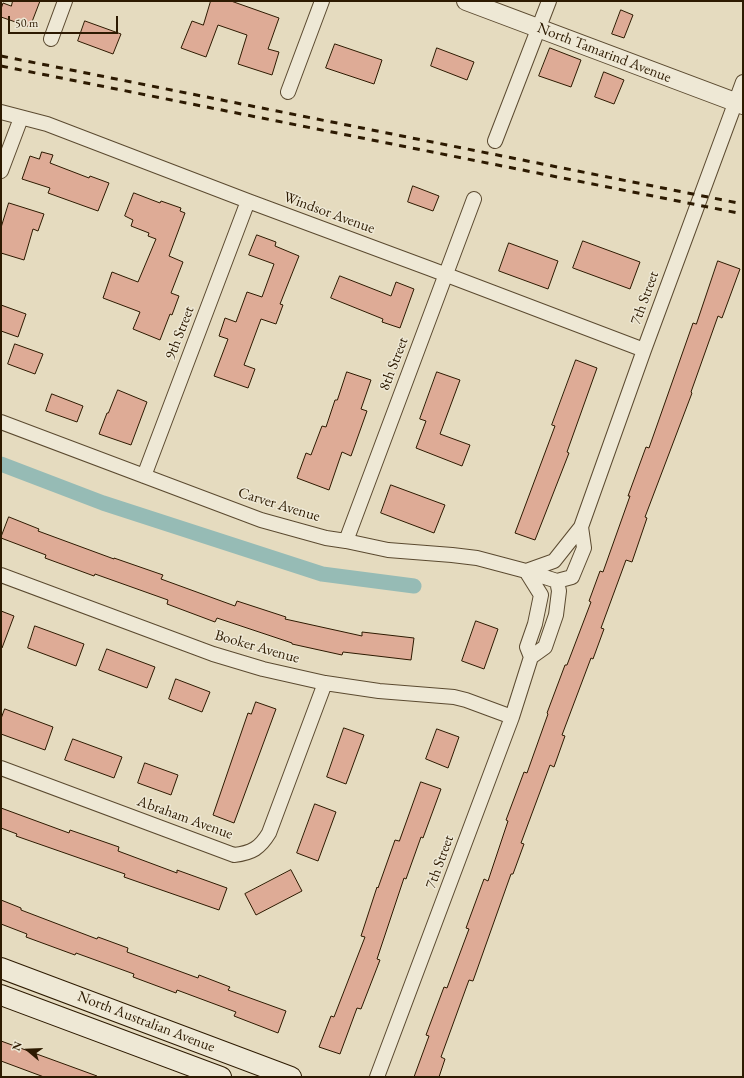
<!DOCTYPE html>
<html>
<head>
<meta charset="utf-8">
<style>
	body { margin:0 }
	#map { position:relative; width:744px; height:1078px; overflow:hidden; background:#e5dbbf; font-family:"EB Garamond",serif }
	canvas { display:block }
	.frame { position:absolute; inset:0; border:2px solid #2d1a01; pointer-events:none }
	.north { position:absolute; left:8px; top:1030px; width:40px; height:40px; -webkit-text-stroke:3px #eee8d5; paint-order:stroke; rotate:289deg; font-size:11px; font-weight:700; line-height:16px; text-align:center; color:#2d1a01 }
	.north::after { content:''; display:block; margin:auto; width:14px; height:18px; background:#2d1a01; clip-path:polygon(50% 0,100% 100%,50% 72%,0 100%) }
	.scale { position:absolute; left:8px; top:16px; width:110px; height:18px; box-sizing:border-box; border:2px solid #2d1a01; border-top:0; padding-left:5px; font-size:12px; line-height:14px; white-space:nowrap; color:#2d1a01; -webkit-text-stroke:3px #eee8d5; paint-order:stroke }
</style>
</head>
<body>
<div id="map">
<canvas width="744" height="1078"></canvas>
<div class="frame"></div>
<div class="north">N</div>
<div class="scale">50 m</div>
</div>
<script>
const ctx = document.querySelector('canvas').getContext('2d');
ctx.lineJoin = 'round';
function stroke(path, color, width, dash) { ctx.strokeStyle = color; ctx.lineWidth = width; ctx.lineCap = dash ? 'butt' : 'round'; ctx.setLineDash(dash || []); ctx.stroke(path); }
function fillPath(path, color) { ctx.fillStyle = color; ctx.fill(path, 'evenodd'); }
function label(font, color, halo, rows, align = 'center') {
  ctx.font = font + ' "EB Garamond",serif'; ctx.lineWidth = 3; ctx.setLineDash([]); ctx.textBaseline = 'middle'; ctx.strokeStyle = halo; ctx.fillStyle = color; for (const [text, x, y, turn = 0] of rows) {
    ctx.save(); ctx.translate(x, y); ctx.rotate((+turn || 0) * Math.PI / 180); ctx.textAlign = isNaN(turn) ? turn : align; if (halo) ctx.strokeText(text, 0, 0); ctx.fillText(text, 0, 0); ctx.restore();
  }
}
const canal = new Path2D(`
	M1,464l102,39 219,71 92,12`);
const building = new Path2D(`
	M13,1h27l-10,26 -29,-10v-8l2,-6 8,3z
	M211,1h20l48,17 -11,31 11,3 -7,23 -34,-11 9,-29 -29,-10 -12,32 -25,-9 11,-27 11,4z
	M621,10l12,5 -9,23 -12,-4z
	M85,21l36,13 -8,20 -35,-13z
	M335,44l47,16 -8,24 -48,-16z
	M437,48l37,14 -7,18 -36,-14z
	M550,48l31,12 -10,27 -32,-11z
	M604,72l20,8 -10,24 -19,-7z
	M42,152l11,3 -3,8 39,15 1,-2 19,7 -11,28 -50,-18 2,-5 -28,-9 8,-23 9,3z
	M413,186l26,10 -6,15 -25,-9z
	M134,193l26,10 1,-2 20,7 -1,3 5,2 -16,43 14,6 -12,31 8,3 -7,19 -2,-1 -10,26 -27,-11 7,-17 -37,-14 9,-26 26,10 18,-43 -8,-3 1,-3 -18,-7 2,-6 -8,-4z
	M9,203l35,11 -6,17 -5,-2 -9,31 -23,-7v-25z
	M257,235l19,7 -1,4 24,10 -19,48 3,1 -7,19 -15,-5 -17,46 11,4 -7,19 -34,-12 14,-37 -9,-3 6,-18 11,4 11,-30 15,5 12,-33 -25,-9z
	M583,241l57,21 -10,27 -57,-21z
	M509,243l49,18 -10,28 -49,-18z
	M718,261l22,8 -18,49 -4,-2 -27,76 1,1 -47,124 2,1 -15,44 -6,-2 -25,68 3,1 -11,30 -2,-1 -29,77 3,1 -11,31 -4,-2 -29,78 3,1 -11,30h-2l-38,107 -4,-1 -28,77 4,2 -6,18h-25l15,-41 -3,-1 18,-48 3,1 22,-59 -3,-1 18,-49 4,2 20,-60 -2,-1 18,-48 3,1 21,-59 -1,-1 18,-48h2l24,-63 -2,-1 11,-30 3,1 27,-76h-2l18,-49 3,1 44,-125 3,1z
	M340,276l51,20 5,-14 18,7 -14,39 -18,-6 1,-3 -52,-21z
	M1,305l25,9 -8,23 -17,-6z
	M15,344l28,10 -8,20 -27,-10z
	M576,360l21,8 -30,84 2,1 -34,87 -20,-7 40,-107 -3,-1z
	M347,372l24,8 -10,29 6,2 -16,45 -9,-4 -13,38 -32,-12 9,-25 5,2 11,-29 4,1 9,-27h2z
	M437,372l23,8 -20,54 30,11 -8,21 -46,-18 10,-27 -6,-2z
	M118,390l29,12 -16,43 -32,-11 8,-21h1z
	M52,394l31,12 -6,16 -31,-11z
	M391,485l54,20 -11,28 -53,-20z
	M9,517l30,12 -1,2 76,28v-1l49,17 -2,4 74,27 2,-5 49,16 -1,2 77,17v-4l52,6 -3,22 -68,-8 -1,3 -50,-11v-1l-75,-25 -2,4 -48,-18 1,-4 -73,-26 -1,2 -49,-18 1,-3 -45,-17z
	M1,611l13,5 -12,32h-1z
	M476,621l22,8 -14,40 -22,-8z
	M35,626l49,18 -8,22 -48,-18z
	M107,649l48,18 -8,21 -48,-18z
	M176,679l34,13 -8,20 -33,-13z
	M256,702l20,7 -42,114 -21,-8 35,-102 3,1z
	M5,709l48,18 -8,23 -44,-16v-15z
	M344,728l20,7 -18,49 -19,-7z
	M437,729l22,8 -11,31 -22,-9z
	M73,739l49,18 -8,21 -49,-18z
	M145,763l33,12 -7,20 -33,-12z
	M421,782l20,7 -18,49 -2,-1 -15,42 -2,-1 -27,81 3,1 -19,49 -4,-1 -17,46 -21,-7 12,-31 3,1 31,-80 -4,-1 16,-49 1,1 17,-48 4,1z
	M315,804l21,8 -18,49 -21,-8z
	M1,808l68,25 1,-3 49,17 -1,4 59,22v-3l50,18 -8,22 -95,-33 1,-3 -109,-38 1,-2 -16,-6z
	M291,870l11,21 -46,24 -11,-21z
	M1,900l20,8v2l76,29 1,-2 30,11 -1,4 71,26 1,-3 31,12 -2,3 58,21 -8,22 -44,-17 2,-4 -59,-22 -1,3 -43,-16 1,-3 -58,-21 -1,2 -49,-18 1,-3 -26,-10z
	M1,1041l96,35 -1,1h-52l-43,-16z`);
const minor = new Path2D(`
	M51,39l14,-38
	M288,92l34,-91
	M1,112l46,12 201,77 183,68 213,81
	M495,141l54,-140
	M1,171l20,-53
	M1,422l260,98 65,18 20,3 42,9 64,5 25,3 49,13 31,10
	M144,476l104,-275
	M346,541l128,-342
	M1,575l212,79 50,15 62,14 54,8 75,6 12,3 46,17
	M557,581l15,-4 12,-29 -3,-21
	M531,657l-4,-10 8,-23 6,-29 -15,-24 28,-10 27,-34 63,-177 99,-268
	M1,768l233,87c18,-2 26,-7 35,-22l56,-150
	M377,1077l135,-360 19,-60 14,-10 11,-32 3,-24 -2,-10`);
const tertiary = new Path2D(`
	M466,1l277,104`);
const secondary = new Path2D(`
	M1,968l290,109
	M1,995l220,82`);
const rail = new Path2D(`
	M1,56l742,148
	M1,66l742,148`);
const streetNames = [
	["North Tamarind Avenue",604,53,21],
	["Windsor Avenue",329,213,20],
	["7th Street",645,298,-70],
	["9th Street",180,333,-69],
	["8th Street",394,364,-69],
	["Carver Avenue",279,505,17],
	["Booker Avenue",257,647,16],
	["Abraham Avenue",185,818,20],
	["7th Street",440,862,-70],
	["North Australian Avenue",146,1022,21]
];
stroke(canal, '#96bbb5', 15);
fillPath(building, '#deab96');
stroke(building, '#2d1a01', 1);
stroke(minor, '#5b4a30', 16);
stroke(tertiary, '#5b4a30', 20);
stroke(secondary, '#2d1a01', 22);
stroke(minor, '#eee8d5', 14);
stroke(tertiary, '#eee8d5', 18);
stroke(secondary, '#eee8d5', 20);
stroke(rail, '#2d1a01', 3, [7, 7]);
label('15px', '#2d1a01', '#eee8d5', streetNames);
</script>
</body>
</html>
